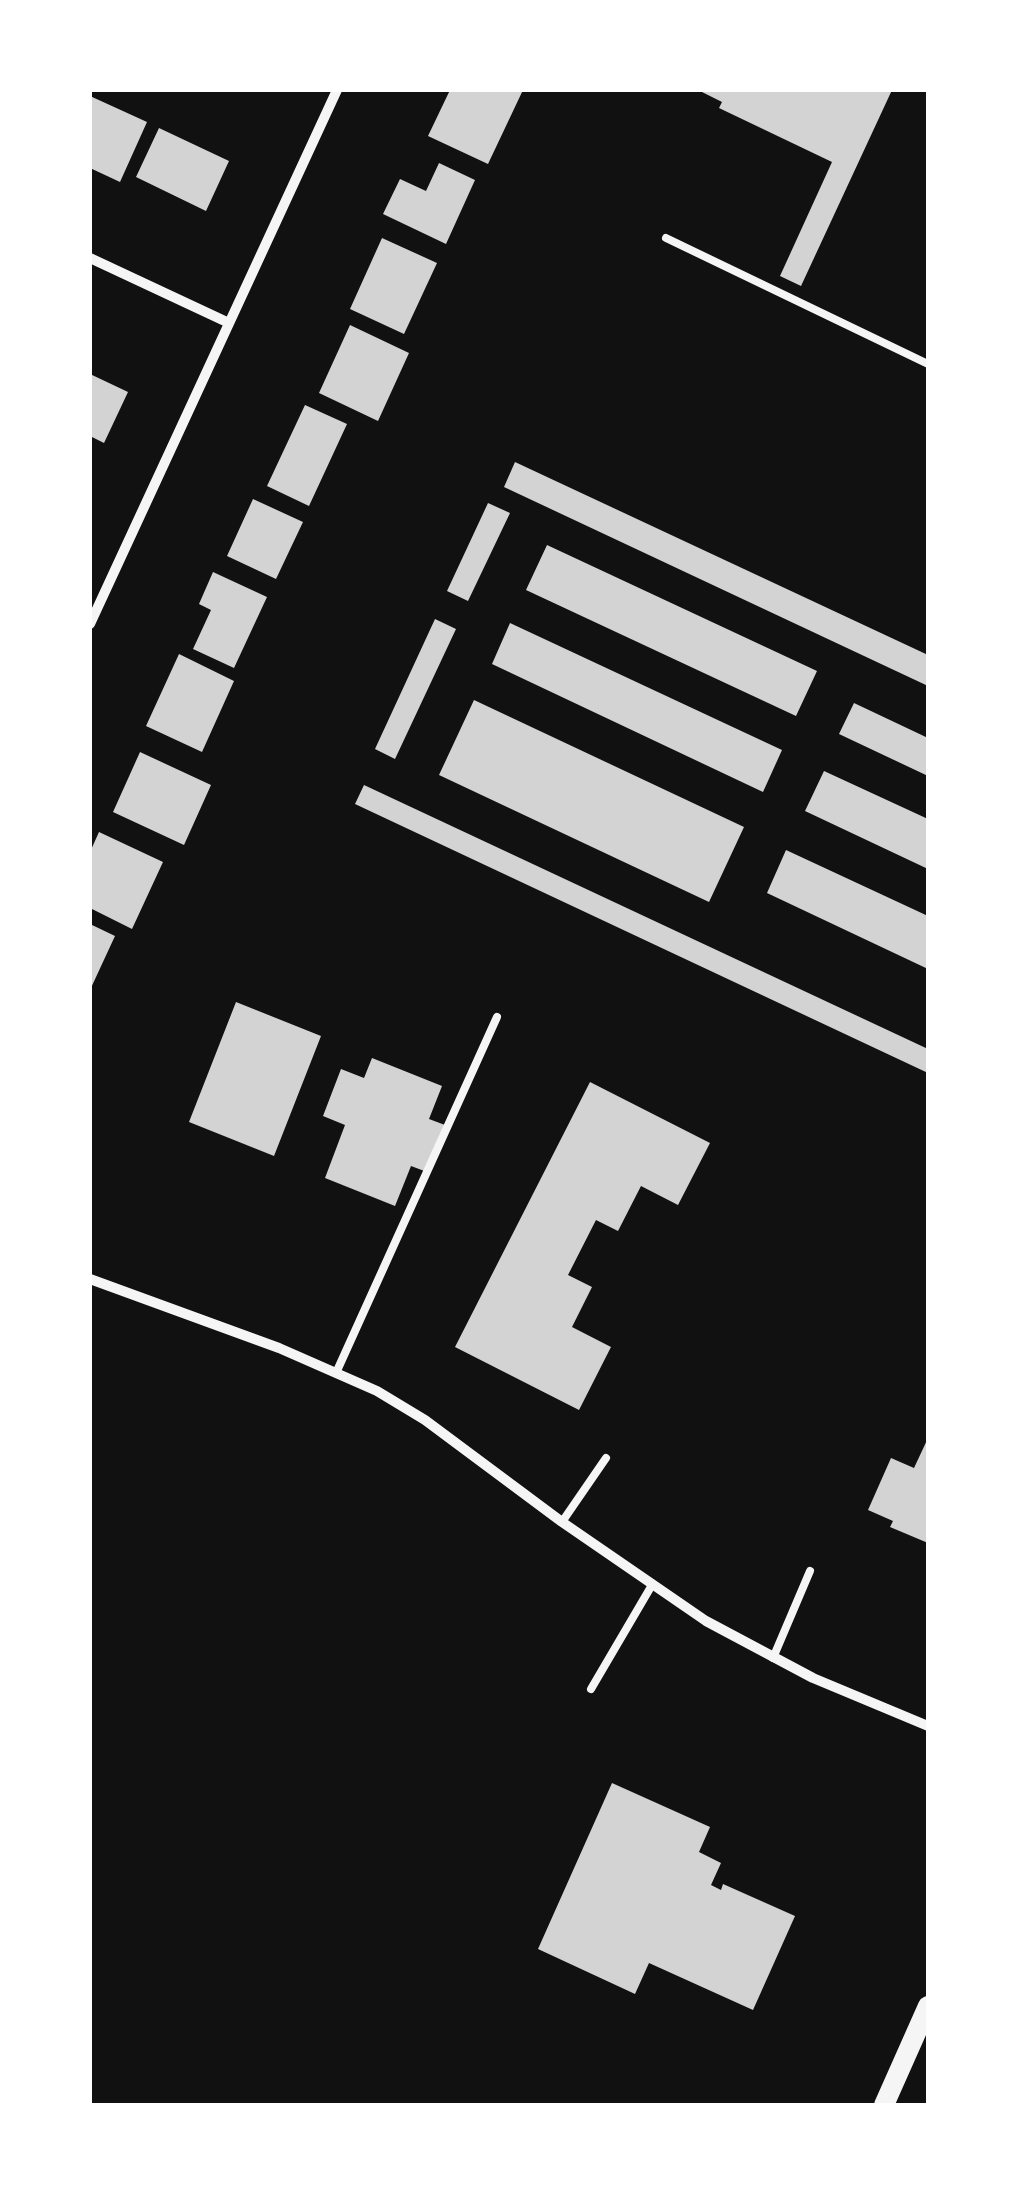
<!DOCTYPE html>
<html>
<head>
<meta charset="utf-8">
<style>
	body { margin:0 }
	#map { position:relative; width:1018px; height:2195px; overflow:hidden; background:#111; font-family:Quicksand,sans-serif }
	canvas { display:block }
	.frame { position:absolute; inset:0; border:92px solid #fff; pointer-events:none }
</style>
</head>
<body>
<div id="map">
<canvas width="1018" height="2195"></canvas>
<div class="frame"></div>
</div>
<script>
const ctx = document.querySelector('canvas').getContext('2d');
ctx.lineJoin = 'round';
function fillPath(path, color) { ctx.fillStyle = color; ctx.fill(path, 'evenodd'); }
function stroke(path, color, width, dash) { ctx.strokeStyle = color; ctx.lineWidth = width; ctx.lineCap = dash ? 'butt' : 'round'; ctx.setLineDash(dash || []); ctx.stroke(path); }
const building = new Path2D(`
	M450,90h73l-35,74 -60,-28z
	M698,90h194l-91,196 -21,-10 52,-114 -113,-54 3,-6z
	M90,96l57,26 -27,60 -30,-14z
	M159,128l70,33 -23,50 -70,-34z
	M439,163l36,17 -29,64 -63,-30 17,-35 26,12z
	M382,238l55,25 -33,71 -54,-25z
	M350,325l59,28 -31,68 -59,-28z
	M90,374l38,18 -24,51 -14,-7z
	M305,405l42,19 -38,82 -42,-20z
	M515,462l413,193v31l-424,-199z
	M253,499l50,23 -27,57 -49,-23z
	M488,503l22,10 -42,88 -21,-10z
	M547,545l270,126 -21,45 -270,-126z
	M213,572l54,25 -33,71 -41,-19 18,-39 -12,-6z
	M435,619l21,10 -61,130 -20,-10z
	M510,623l272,127 -19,42 -271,-128z
	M179,654l55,27 -32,71 -56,-26z
	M474,700l270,127 -35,75 -270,-127z
	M854,703l74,35v38l-89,-42z
	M140,752l71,33 -27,60 -71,-33z
	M824,771l104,48v50l-123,-58z
	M364,785l564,264v24l-573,-269z
	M99,832l64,30 -31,67 -42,-21v-56z
	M786,850l142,66v53l-161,-76z
	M90,924l25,12 -25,54z
	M236,1002l85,34 -47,120 -85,-34z
	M372,1058l70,28 -13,33 16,6 -18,47 -16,-6 -16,40 -70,-28 20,-53 -22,-9 18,-47 23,9z
	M590,1082l120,61 -32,62 -37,-19 -23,45 -22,-11 -28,55 24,12 -20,40 39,20 -32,63 -124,-63z
	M928,1438v105l-38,-16 3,-6 -25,-11 23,-52 23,10z
	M612,1783l98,44 -11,25 22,11 -10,22 10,5 2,-6 72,32 -42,94 -104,-47 -14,31 -97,-45z`);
const service = new Path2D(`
	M666,238l262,126
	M336,1373l161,-356
	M562,1522l44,-64
	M773,1658l37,-87
	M591,1689l61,-104`);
const minor = new Path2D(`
	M90,258l139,65
	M90,624l247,-534
	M90,1279l189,69 98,43 48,29 137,102 144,99 107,57 115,48`);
const secondary = new Path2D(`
	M884,2105l44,-99`);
fillPath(building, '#d3d3d3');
stroke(service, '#f5f5f5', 8);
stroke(minor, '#f5f5f5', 10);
stroke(secondary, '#f5f5f5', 20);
</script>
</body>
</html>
